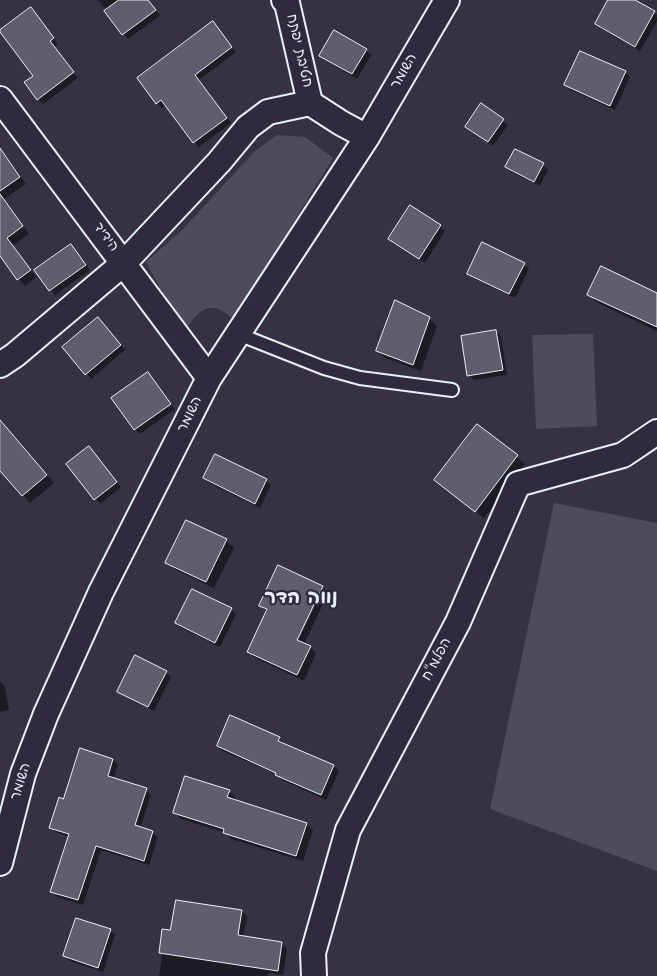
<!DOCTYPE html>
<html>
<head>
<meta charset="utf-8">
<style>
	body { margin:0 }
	canvas { display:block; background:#363244 }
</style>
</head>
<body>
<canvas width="657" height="976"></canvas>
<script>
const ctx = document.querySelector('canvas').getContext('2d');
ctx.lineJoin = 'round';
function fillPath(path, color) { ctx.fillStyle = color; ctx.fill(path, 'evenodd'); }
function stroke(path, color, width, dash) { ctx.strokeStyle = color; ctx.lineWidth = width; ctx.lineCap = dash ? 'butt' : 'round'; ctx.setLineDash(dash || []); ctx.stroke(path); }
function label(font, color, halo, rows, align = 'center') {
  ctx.font = font + ' Kalam,"Playpen Sans Hebrew",sans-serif'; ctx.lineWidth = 4.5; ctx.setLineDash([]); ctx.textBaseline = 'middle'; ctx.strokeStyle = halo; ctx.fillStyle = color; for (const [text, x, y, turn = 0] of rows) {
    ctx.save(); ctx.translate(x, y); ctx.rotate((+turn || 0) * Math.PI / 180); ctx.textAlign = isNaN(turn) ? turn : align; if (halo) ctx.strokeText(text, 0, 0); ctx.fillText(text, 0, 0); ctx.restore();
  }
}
const green = new Path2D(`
	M277,135l28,2 28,21 -99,161c-5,-3 -12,-9 -18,-11 -15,-3 -25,13 -32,24l-38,-70 38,-34 71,-77z
	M593,334l4,92 -61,3 -4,-94z
	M554,503l103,20v348l-167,-62z`);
const shadow = new Path2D(`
	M96,0h52l12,16 -32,23 -29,-38z
	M610,0h23l24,15v6l-17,30 -39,-22 -5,-5z
	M36,14l22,30 -4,3 24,31 -35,26 -5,-5 -3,-23z
	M217,27l19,25 -37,28 32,43 -32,24 -33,-42 -4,3 -5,-5z
	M366,50l5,5 -14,24 -31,-19 -5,-5z
	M625,72l5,5 -15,33 -44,-20 -5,-6z
	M482,105l26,20 -15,21 -26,-19z
	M0,147l26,37 -22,15 25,35 -16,11 23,32 -11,9 -25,-31z
	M543,164l5,6 -8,16 -28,-14 -5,-5z
	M410,207l30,19 5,5 -20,32 -31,-19 -5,-5z
	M71,246l19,24 -35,25 -19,-25z
	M524,264l5,5 -14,29 -42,-20 -5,-5z
	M589,294h68v37l-61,-29z
	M429,318l8,8 -16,45 -36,-13 -7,-7z
	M103,324l22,26 -34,29 -27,-32z
	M496,331l5,5 6,39 -33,5 -5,-5z
	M148,373l27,36 -35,25 -5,-5z
	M0,420l54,63 -24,20 -30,-34z
	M477,425l48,39 -41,54 -48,-38z
	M94,453l27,34 -21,17 -32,-39z
	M204,478l62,2 5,5 -11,23 -51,-25z
	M226,540l8,8 -20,40 -39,-18 -8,-8z
	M322,587l-29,58 3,1 27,-58 5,6 -24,50 6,3 6,6 -12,28 -49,-23 -7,-6 19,-40 -7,-7z
	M231,609l5,5 -16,33 -39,-19 -5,-5z
	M166,672l5,5 -17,34 -30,-15 -5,-5z
	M0,681l5,6 4,23 -9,2z
	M279,738l5,5v1l49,22 6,5 -13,29 -44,-20 -6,-6 -53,-23 -5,-5z
	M113,760l5,5 -5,14 33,11 5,5 -11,33 12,4 6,5 -9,28 -48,-15 -18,55 -26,-8 -5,-6 18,-54 -15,-5 -5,-5 14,-27z
	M229,791l7,7 -1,3 71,23 7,6 -10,31 -72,-22 -5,-6 -45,-14 -7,-7z
	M242,911l5,5 -4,21 39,7 5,5 -4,26 -15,-2v3h-109l3,-21 -2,-2z
	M110,930l5,5 -12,37 -33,-11 -5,-5z`);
const building = new Path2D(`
	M119,0h29l8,10 -34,25 -18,-24z
	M608,0h27l20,11 -20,36 -40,-23z
	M31,7l23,31 -4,3 24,31 -37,28 -13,-18 9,-6 -33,-44v-2z
	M213,21l19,26 -37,28 32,43 -34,25 -32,-43 -5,4 -19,-26z
	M334,30l33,19 -15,25 -33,-18z
	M580,51l46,20 -16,35 -46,-21z
	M481,103l23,16 -16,23 -23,-15z
	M0,148l20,29 -20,14z
	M515,149l29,14 -10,19 -29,-15z
	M0,194l23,32 -16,12 24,32 -14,10 -17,-24z
	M410,205l31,20 -22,34 -31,-20z
	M482,242l43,21 -16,31 -42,-20z
	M71,244l15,21 -37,26 -15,-21z
	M601,266l56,27v34l-70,-32z
	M395,300l35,17 -17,48 -37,-14z
	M98,317l23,28 -36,30 -23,-28z
	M496,330l7,40 -36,6 -6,-40z
	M148,372l23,32 -37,26 -23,-32z
	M0,420l47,55 -25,21 -22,-25z
	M477,424l41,31 -43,57 -41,-32z
	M89,446l28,36 -23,18 -28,-36z
	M215,454l52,25 -12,25 -52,-26z
	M186,520l41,19 -21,43 -41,-19z
	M278,565l45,21 -26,54 14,6 -14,29 -50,-23 20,-43 -8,-3z
	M192,589l40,19 -17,35 -40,-20z
	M135,655l32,16 -19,36 -31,-15z
	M230,715l50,22 -2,4 56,24 -13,30 -46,-20 1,-2 -59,-27z
	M80,748l33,11 -5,17 39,12 -12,37 18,6 -9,30 -48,-15 -18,54 -28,-8 19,-58 -20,-6 10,-31 4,2z
	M185,776l45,14 -3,7 80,26 -11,33 -73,-23 1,-4 -51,-16z
	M176,900l66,10 -4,25 44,7 -4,29 -119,-18 3,-24 8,1z
	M76,918l35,11 -13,39 -35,-12z`);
const lane = new Path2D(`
	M238,334l86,34 36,10 92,12`);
const street = new Path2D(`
	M284,0l3,3 23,100
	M0,99l209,279
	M0,365l15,-10 109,-92 95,-101 29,-35 20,-15 42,-9 31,20 26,14
	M0,863l23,-89 23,-60 55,-122 108,-214 158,-241 80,-137
	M314,976l-1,-23 35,-123 110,-208 60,-138 105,-29 34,-23`);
const streetNames = [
	["חטיבת יפתח",298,51,77],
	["השומר",405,72,-60],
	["הידיד",105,238,53],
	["השומר",191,415,-64],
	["הפלמ\"ח",438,660,-62],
	["השומר",22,782,-73]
];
const districtNames = [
	["נווה הדר",301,600]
];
fillPath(green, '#4d4b5c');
fillPath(shadow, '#0007');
fillPath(building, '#605e6e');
stroke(building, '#e8f1f8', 1);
stroke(lane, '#e8f1f8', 16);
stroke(street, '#e8f1f8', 28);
stroke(lane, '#2f2a3d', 12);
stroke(street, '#2f2a3d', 24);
label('14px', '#e8f1f8', '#2f2a3d', streetNames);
label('bold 19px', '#e8f1f8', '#2f2a3d', districtNames);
</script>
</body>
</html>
